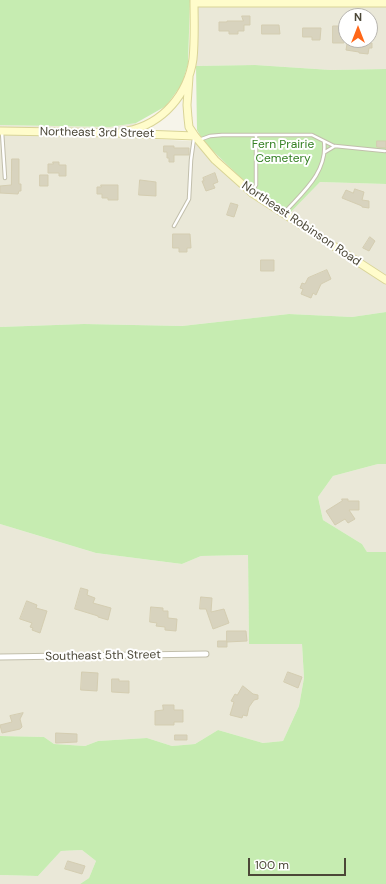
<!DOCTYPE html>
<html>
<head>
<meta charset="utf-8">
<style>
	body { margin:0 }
	#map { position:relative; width:386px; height:884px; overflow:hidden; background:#f6f4ea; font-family:"DM Sans",sans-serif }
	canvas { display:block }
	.north { position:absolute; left:338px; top:8px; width:40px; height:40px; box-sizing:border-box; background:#fff; border:1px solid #b7b5af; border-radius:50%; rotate:0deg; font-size:11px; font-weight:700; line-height:16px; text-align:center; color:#4b4737 }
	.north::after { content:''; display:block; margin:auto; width:14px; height:18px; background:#ff6718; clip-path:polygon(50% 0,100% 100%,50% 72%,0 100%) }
	.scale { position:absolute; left:248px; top:858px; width:98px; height:18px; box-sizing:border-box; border:2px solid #4b4737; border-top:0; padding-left:5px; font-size:12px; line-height:14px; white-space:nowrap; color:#4b4737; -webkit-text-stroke:3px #fff; paint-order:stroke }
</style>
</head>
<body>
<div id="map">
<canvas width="386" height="884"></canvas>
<div class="north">N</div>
<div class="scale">100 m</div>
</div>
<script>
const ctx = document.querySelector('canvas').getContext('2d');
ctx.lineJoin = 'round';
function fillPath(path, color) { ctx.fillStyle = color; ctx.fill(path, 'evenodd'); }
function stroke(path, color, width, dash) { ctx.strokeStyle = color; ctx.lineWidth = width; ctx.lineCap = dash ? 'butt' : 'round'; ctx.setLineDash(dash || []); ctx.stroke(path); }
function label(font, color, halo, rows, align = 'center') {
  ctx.font = font + ' "DM Sans",sans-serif'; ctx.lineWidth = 4; ctx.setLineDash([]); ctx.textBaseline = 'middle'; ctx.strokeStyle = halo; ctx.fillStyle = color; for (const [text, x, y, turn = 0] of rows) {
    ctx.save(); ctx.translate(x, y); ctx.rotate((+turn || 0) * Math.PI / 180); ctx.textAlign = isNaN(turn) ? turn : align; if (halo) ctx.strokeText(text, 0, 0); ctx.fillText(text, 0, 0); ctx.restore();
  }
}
const residential = new Path2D(`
	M197,0h189v69l-55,1 -76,-5 -59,1zM346,16h24v24h-24z
	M136,123v15l68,4 48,47 36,26 32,-33 66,2v128l-34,5 -63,-3 -107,12 -98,-2 -84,3v-202l110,2z
	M378,464h8v88h-19l-5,-8 -39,-24 -5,-23 15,-21z
	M0,524l96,29 86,11 19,-8 47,-1 1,88 53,1 2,34 -5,28 -16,35 -20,2 -45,-13 -23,14 -23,2 -25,-8 -49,3 -13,5 -31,-2 -10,-7 -44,-1z
	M82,850l14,11 -7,17 -9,6h-80v-9l38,1 23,-25z`);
const green = new Path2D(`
	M0,0h190l-2,64 -6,20 -16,22 -30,17 -26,4 -110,-2z
	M255,65l76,5 55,-1v115l-66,-2 -32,33 -36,-26 -48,-47 -7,-12 -1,-64z
	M386,312v152h-8l-45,12 -15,21 5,23 39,24 5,8h19v332h-306l9,-6 7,-17 -14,-11 -21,1 -23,25 -38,-1v-139l44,1 10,7 31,2 13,-5 49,-3 25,8 23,-2 23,-14 45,13 20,-2 16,-35 5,-28 -2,-34h-53l-1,-89 -47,1 -19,8 -86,-11 -96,-29v-197l84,-3 98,2 107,-12 63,3z`);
const building = new Path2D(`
	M242,16h8v9h-6v6h-6v3h-9v-3h-10v-9h8v-1h16z
	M262,25h17l1,9h-18z
	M333,26h8l3,4v13h-11z
	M303,28h18l-1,12h-8v-3h-9z
	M361,40h8v3h3v5h-3l-1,6 -9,-1v-1l-13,-2 1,-6 14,1z
	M377,141h9v7l-9,-1z
	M164,146h10v2h15v7h-15v7h-5v-4h-2v-6h-3z
	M12,159h7v25h2v7h-2l-1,3 -18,-1v-7l11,-1z
	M53,162h6v3h7v11h-7v-3h-11v-9h5z
	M215,173l3,9 -5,2 2,4 -9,3 -4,-10h2l-1,-3z
	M40,175h8v11h-8z
	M140,180l16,2v14l-17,-1z
	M101,185h17v15h-10v-2h-6v-4h-5v-7h4z
	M355,189l9,3 -2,8 7,1v7l-7,-1v-1l-20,-8 4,-8 7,3z
	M231,203l7,2 -4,12 -7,-2z
	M173,234h17l1,14h-4v4h-8v-4h-6z
	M370,237l5,4 -6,10 -6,-3z
	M261,260h13v11h-13z
	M327,270l4,9 -10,5 -5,11 -3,-2 -2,5 -10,-4 2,-5 -3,-1 2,-5 3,1 3,-6z
	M342,499h6v2h11v9h-10l6,9 -7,4 -3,-4 -10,6 -9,-14 16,-10z
	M81,588l7,2 -1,5 8,3 -2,5 18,5 -3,12 -10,-3v-1l-23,-7z
	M201,597l11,1 -1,14 13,-3 5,14 -16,6 -7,-20h-6z
	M27,601l10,4 -1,3 11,3 -7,22 -8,-3 1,-2 -3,-1 2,-4 -12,-4z
	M151,607l12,1v3h5v7l9,1 -1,12 -11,-1v-3l-9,-1 1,-3 -7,-1z
	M227,631h19l1,10 -20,1z
	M218,641h9v6h-9z
	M82,672l16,1 -1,18 -16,-1z
	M288,672l14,5 -4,11 -14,-6z
	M112,679h7v2h10v12l-17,-1z
	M243,686l10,8 5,1v4l-4,1 -5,7 -2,9 -4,-1 -1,3 -12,-3 4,-13 -3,-1 4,-7 2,1z
	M163,705h11v5h9v12h-9v3h-19v-14l8,-1z
	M23,713l-3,6 2,8 -2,2 -18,4 -2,-8 12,-3 -2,-6z
	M56,733l21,1v8l-21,1z
	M175,735h12v5h-12z
	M68,861l17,5 -3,8 -17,-5z`);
const lane = new Path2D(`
	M2,132l3,46
	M199,140l11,-4 12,-1h90l12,6c4,31 -21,51 -40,72
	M324,141l10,5
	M325,152l10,-6 50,5
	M252,192l4,-7v-50
	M174,226l15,-27 2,-39 3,-22`);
const street = new Path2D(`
	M0,657l206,-3`);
const secondary = new Path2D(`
	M194,3h192
	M189,77l-2,28 1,13 1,9 6,9 20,24 37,33 134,87
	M0,131l117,2 78,3
	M127,131c36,-7 61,-37 66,-72 2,-20 1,-40 1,-59`);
const streetNames = [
	["Northeast 3rd Street",97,133,1],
	["Northeast Robinson Road",301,224,34],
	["Southeast 5th Street",103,656,-1]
];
const parkNames = [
	["Fern Prairie",283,145],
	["Cemetery",283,159]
];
fillPath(residential, '#eae8d8');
fillPath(green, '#c6ecb1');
fillPath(building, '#d8d3be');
stroke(building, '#d4cdb1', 1);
stroke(lane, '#c2bfac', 4.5);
stroke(street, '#c2bfac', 7);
stroke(secondary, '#d9d497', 9);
stroke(lane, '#fff', 2.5);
stroke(street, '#fff', 5);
stroke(secondary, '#fffccb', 7);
label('12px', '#4b4737', '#fff', streetNames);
label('12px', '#368125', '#fff', parkNames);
</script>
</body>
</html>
